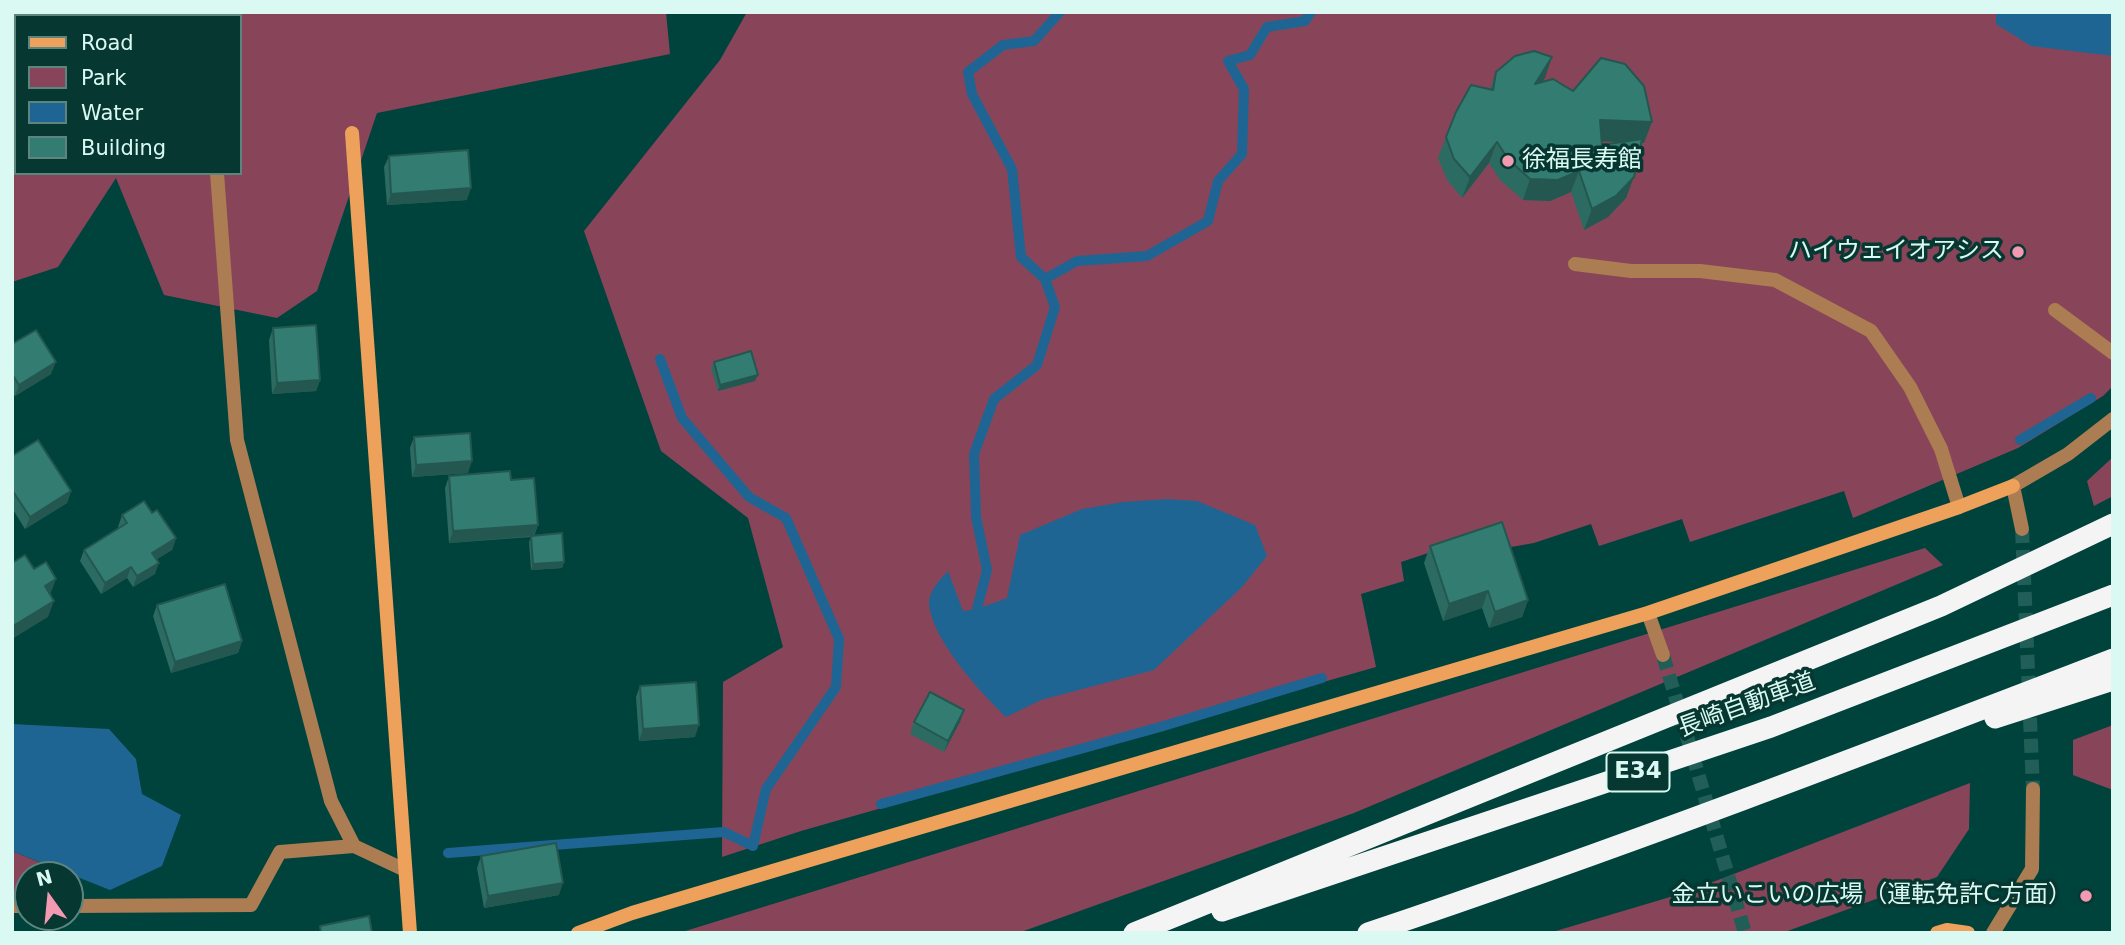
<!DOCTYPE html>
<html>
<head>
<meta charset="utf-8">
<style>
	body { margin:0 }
	#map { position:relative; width:2125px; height:945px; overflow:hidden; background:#00433c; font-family:"DejaVu Sans",sans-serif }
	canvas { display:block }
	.frame { position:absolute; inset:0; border:14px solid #dbf9f3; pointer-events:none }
	.legend { position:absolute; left:14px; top:14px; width:228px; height:161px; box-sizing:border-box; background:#073731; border:2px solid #5c857f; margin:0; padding:9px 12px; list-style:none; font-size:21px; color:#dbf9f3 }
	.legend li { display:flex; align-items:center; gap:14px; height:35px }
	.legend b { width:35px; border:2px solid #5c857f }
	.north { position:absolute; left:14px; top:861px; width:70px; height:70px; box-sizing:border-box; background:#073731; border:2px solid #5c857f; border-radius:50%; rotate:345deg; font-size:19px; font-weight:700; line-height:28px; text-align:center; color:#dbf9f3 }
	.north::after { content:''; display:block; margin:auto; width:24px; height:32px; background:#f19ab2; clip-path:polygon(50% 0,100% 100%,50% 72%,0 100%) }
</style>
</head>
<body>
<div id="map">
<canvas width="2125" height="945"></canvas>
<div class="frame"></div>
<ul class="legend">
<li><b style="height:9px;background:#eda15a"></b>Road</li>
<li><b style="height:19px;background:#884559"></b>Park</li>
<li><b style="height:19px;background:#1f6593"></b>Water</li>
<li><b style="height:19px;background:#337c71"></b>Building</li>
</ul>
<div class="north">N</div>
</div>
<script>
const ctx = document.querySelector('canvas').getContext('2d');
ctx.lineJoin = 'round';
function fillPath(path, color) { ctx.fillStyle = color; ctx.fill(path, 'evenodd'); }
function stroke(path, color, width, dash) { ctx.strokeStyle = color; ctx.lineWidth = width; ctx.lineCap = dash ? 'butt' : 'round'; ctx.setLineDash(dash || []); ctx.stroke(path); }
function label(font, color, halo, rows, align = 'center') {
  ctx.font = font + ' "DejaVu Sans","Noto Sans JP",sans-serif'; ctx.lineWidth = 7; ctx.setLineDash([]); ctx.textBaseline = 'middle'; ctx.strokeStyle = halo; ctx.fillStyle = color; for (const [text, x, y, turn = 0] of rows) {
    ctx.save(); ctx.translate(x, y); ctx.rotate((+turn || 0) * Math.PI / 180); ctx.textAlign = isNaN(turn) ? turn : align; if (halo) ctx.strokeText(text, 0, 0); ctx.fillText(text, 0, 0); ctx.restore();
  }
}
const green = new Path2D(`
	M12,12h654l4,42 -293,59 -60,178 -40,27 -113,-23 -48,-117 -58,89 -46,15zM16,16h224v157h-224z
	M747,12h1366v374l-10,10 -85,52 -165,70 -9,-27 -154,51 -8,-23 -83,27 -8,-22 -57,19 -23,4 -7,-19 -103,34 3,19 -43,13 15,73 -575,164 -79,26 1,-175 60,-35 -35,-129 -87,-67 -77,-220 136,-171z
	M2113,457v39l-19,10 -7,-25z
	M1925,548l18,17 -589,248 -336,120h-339z
	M2113,725v65l-40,-15v-35z
	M1970,783l-1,46 -32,48 -155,56h-233l138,-41z
	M12,851l49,20 -2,4h-31v31h-16z`);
const water = new Path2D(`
	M1996,12h117v44l-82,-10 -35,-22z
	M1167,499l30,2 58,24 12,31 -25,31 -88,83 -113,30 -35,17c-25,-24 -75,-78 -77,-114 0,-12 11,-24 19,-32l15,40 14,-2 30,-11 13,-63 62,-26 41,-7z
	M12,724l97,5 27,30 6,35 39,21 -19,51 -52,24 -98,-39z`);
const stream = new Path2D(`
	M1045,279l32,-18 70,-5 61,-35 10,-40 24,-27 2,-65 -16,-28 22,-6 17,-28 38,-6 6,-9
	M2020,440l71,-42
	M977,609l10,-39 -11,-53 -2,-63 20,-55 43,-34 18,-58 -10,-28 -24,-22 -9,-88 -40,-75 -4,-22 35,-27 31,-4 26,-29
	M881,804l279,-77 162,-49
	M448,853l276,-21 29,14 13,-57 70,-102 3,-48 -53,-121 -37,-21 -67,-79 -22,-59`);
const streetTunnel = new Path2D(`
	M2022,529l11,260
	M1663,655l82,278`);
const lane = new Path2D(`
	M1575,264l56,7h69l75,9 96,51 39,56 31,62 18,58
	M2055,310l58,43`);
const street = new Path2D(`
	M205,12l1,4
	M217,173l20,267 94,361 23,45
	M2022,529l-9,-43 55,-32 45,-35
	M1648,613l15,42
	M12,906h16
	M70,906l181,-1 29,-53 74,-6 51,24
	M1993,933l39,-64 1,-80`);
const secondary = new Path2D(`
	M352,133l58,800
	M578,933l54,-20 181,-54 835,-246 311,-106 54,-21
	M1937,933l10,-3 21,3`);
const highway = new Path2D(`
	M1995,718l118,-38
	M1222,911l549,-184 342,-132
	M1134,933l807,-327 172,-82
	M1368,933c251,-84 498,-179 745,-274`);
const wall = new Path2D(`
	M1496,72l49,6 -3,4 102,61h-3l-15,55 -18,19 -24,13 -13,-38 -21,9 -27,-1 -23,-20 -11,-17 -27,35 -15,-18 -9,-22 8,-21 44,-48zM1602,141l22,1 -22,3z
	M389,156l78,44 -80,5 -3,-38z
	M273,328l47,52 -4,11 -44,3 -3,-54z
	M12,344l39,30 -36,22 -3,-4z
	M714,362l41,19 -37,10 -7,-23z
	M414,437l54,36 -56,4 -2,-29z
	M12,456l59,35 -4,12 -42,26 -13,-21z
	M449,476l62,4 27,45 -4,11 30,26 -2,6 -31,2 -2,-28 2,-5 -82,6 -4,-55z
	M152,513l24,25 -4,12 -15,9 -2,15 -22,13 -6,-9 -26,16 -21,-33 4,-11 35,-22 -1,-1 4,-12z
	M1430,546l98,54 -6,17 -33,11 -7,-20 -39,13 -19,-58z
	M157,605l85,36 -4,12 -67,20 -18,-57z
	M640,686l55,51 -56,4 -3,-44z
	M964,710l-4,12 -16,30 -34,-18 4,-12z
	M481,856l78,39 -75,13 -7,-40z`);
const shadedWall = new Path2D(`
	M1552,57l-7,21 -18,27 8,-21z
	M1600,120l52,2 -8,21 -51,-2z
	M1497,142l-8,21 -27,35 8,-21z
	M1579,171l-8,21 -21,9 -27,-1 7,-21z
	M1634,177l-8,21 -18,19 -24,13 8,-21z
	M471,188l-4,12 -80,5 4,-11z
	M56,362l-5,12 -36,22 4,-11z
	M758,375l-3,6 -37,10 2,-6z
	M320,380l-4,11 -44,3 5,-11z
	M472,461l-4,12 -56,4 4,-12z
	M71,491l-4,12 -42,26 5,-12z
	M538,525l-5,11 -84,7 4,-12z
	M176,538l-4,12 -24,14 4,-11z
	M564,562l-2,6 -31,2 2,-6z
	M159,563l-4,11 -22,13 4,-11z
	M131,567l-4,11 -26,16 4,-11z
	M56,579l-6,16 -5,-9z
	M1488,591l-6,17 -39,13 6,-17z
	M1528,600l-6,17 -33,11 6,-16z
	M54,601l-6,16 -36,22 1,-13z
	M242,641l-4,12 -67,20 4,-11z
	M964,710l-4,12 -16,30 4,-11z
	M699,725l-4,12 -56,4 4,-12z
	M563,883l-4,12 -75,13 4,-12z`);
const building = new Path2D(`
	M1534,51l18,6 -17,27 18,-5 20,12 28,-33 24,6 19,22 8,36 -52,-2 2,25 40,-6 -8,38 -18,19 -24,13 -13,-38 -21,9 -28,-1 -22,-20 -11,-17 -27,35 -16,-18 -8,-22 10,-25 15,-27 22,5 3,-18 19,-16z
	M468,150l3,38 -80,6 -2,-38z
	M316,325l4,55 -43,3 -4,-55z
	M36,330l20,32 -37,23 -7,-11v-30z
	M751,351l7,24 -38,10 -6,-23z
	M470,433l2,28 -56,4 -2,-28z
	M38,440l33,51 -41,26 -18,-27v-34z
	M510,471l1,9 23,-2 4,47 -85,6 -4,-55z
	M144,501l8,12 5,-3 19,28 -24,15 7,10 -22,13 -6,-9 -26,16 -21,-33 43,-27 -5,-8z
	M1502,522l26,78 -33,12 -7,-21 -39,13 -19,-58z
	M562,533l2,29 -31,2 -2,-28z
	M25,555l9,14 12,-7 10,17 -11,7 9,15 -41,25 -1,-63z
	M225,584l17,57 -67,21 -18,-57z
	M696,682l3,43 -56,4 -3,-43z
	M930,692l34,18 -16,31 -34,-19z
	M556,843l7,40 -75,13 -7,-40z
	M369,916l3,17h-51l-1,-7z`);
const markers = [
	[1508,161,7,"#f19ab2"],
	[2018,252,7,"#f19ab2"],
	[2086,896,7,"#f19ab2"]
];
const shields = [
	[1638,772,63]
];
const shieldNames = [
	["E34",1638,772]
];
const poiNames = [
	["徐福長寿館",1522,161,"left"],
	["ハイウェイオアシス",2004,252],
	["金立いこいの広場（運転免許C方面）",2072,896]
];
const streetNames = [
	["長崎自動車道",1747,706,-20]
];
fillPath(green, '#884559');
fillPath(water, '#1f6593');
stroke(stream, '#1f6593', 10);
stroke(streetTunnel, '#215e57', 14, [14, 7]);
stroke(lane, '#ac7c52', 14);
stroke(street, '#ac7c52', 14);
stroke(secondary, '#eda15a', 14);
stroke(highway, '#f4f4f4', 21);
fillPath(wall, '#2c6b61');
fillPath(shadedWall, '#24574f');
fillPath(building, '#337c71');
stroke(building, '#24574f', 2);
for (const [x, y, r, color] of markers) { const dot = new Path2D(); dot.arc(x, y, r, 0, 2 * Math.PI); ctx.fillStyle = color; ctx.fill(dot); stroke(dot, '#073731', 2.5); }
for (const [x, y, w] of shields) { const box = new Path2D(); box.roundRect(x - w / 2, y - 19.5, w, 39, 5); ctx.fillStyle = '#073731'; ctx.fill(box); stroke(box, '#dbf9f3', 2); }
label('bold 23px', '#dbf9f3', null, shieldNames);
label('24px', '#dbf9f3', '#073731', poiNames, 'right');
label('24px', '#dbf9f3', '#073731', streetNames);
</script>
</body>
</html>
